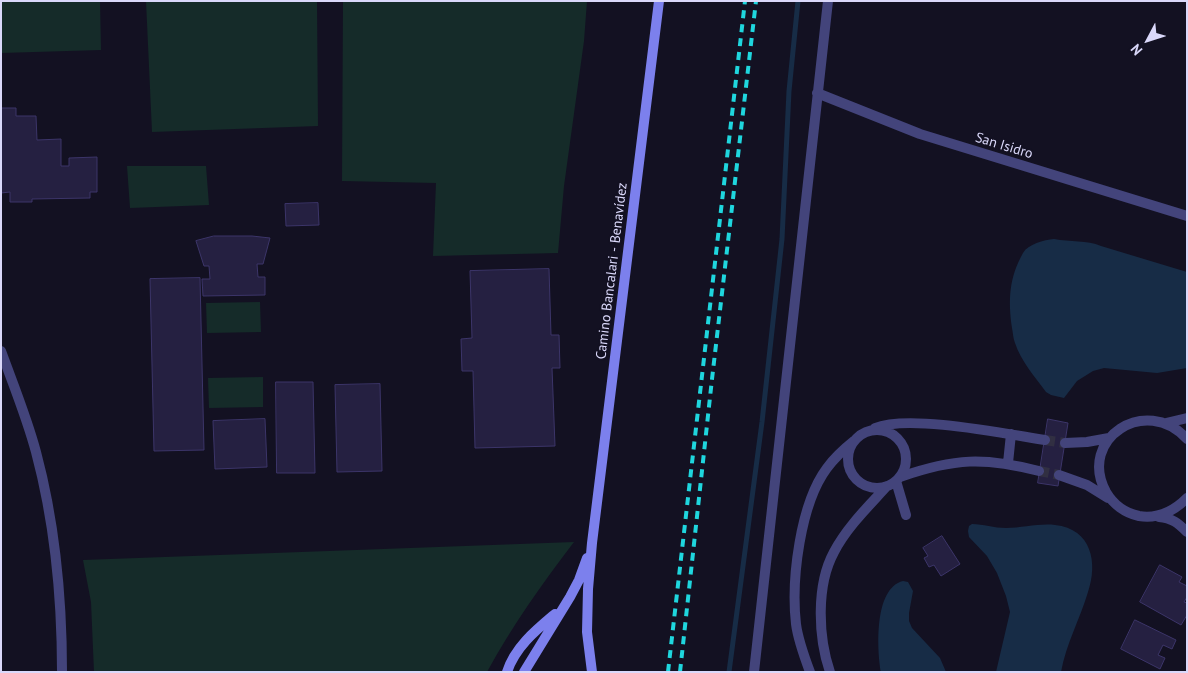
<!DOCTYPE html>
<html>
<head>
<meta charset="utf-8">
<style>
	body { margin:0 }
	#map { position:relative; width:1188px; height:673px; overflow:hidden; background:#131122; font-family:"PT Sans",sans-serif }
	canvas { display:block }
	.frame { position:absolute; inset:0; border:2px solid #dad8fa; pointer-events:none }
	.north { position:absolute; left:1123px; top:15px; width:50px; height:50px; -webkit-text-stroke:4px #131122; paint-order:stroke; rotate:230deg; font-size:14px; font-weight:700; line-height:20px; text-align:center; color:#dad8fa }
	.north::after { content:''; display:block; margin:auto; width:18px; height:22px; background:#dad8fa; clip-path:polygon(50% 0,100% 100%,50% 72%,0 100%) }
</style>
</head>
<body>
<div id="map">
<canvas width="1188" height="673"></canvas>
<div class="frame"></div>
<div class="north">N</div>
</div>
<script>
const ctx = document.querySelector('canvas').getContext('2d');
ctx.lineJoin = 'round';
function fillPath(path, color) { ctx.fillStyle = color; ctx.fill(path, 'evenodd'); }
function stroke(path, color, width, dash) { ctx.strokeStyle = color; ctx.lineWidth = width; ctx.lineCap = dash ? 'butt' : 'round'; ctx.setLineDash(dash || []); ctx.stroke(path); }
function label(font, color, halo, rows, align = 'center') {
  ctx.font = font + ' "PT Sans",sans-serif'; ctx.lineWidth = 4; ctx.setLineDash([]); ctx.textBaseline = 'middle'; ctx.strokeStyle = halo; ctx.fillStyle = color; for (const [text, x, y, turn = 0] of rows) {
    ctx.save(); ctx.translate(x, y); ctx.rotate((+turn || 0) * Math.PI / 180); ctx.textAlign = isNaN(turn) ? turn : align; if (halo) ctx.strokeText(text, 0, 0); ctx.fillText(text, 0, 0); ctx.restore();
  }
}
const green = new Path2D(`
	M1,1h99l1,49 -100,3z
	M146,1h171l1,125 -166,6z
	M343,1h244l-3,40 -20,145 -6,67 -125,3 3,-73 -94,-2z
	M127,166h79l3,39 -79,3z
	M260,302l1,30 -54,1 -1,-30z
	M263,377v30l-54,1 -1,-30z
	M574,542c-32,42 -62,84 -87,130h-393l-3,-70 -8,-42z`);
const water = new Path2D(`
	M1054,239c16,3 33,1 47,7l86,26v96l-30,5 -53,-5 -11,3 -16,10 -13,17 -13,-3 -5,-3c-11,-15 -25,-31 -31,-49 -2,-5 -2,-10 -3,-15 -4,-28 -3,-50 11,-75 5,-9 21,-13 31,-14z
	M972,524c11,0 22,4 34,4 16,0 34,-5 49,-3 37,4 43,38 33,67 -8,27 -22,52 -27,80h-65l14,-60 -4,-16 -9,-23 -10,-17 -18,-19 -1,-6 1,-5z
	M903,581l5,1 5,9 -4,22v8l3,7 28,30 6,14h-65c-4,-23 -7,-84 22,-91z`);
const stream = new Path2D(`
	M729,672l33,-250 20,-183 7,-148 9,-90`);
const building = new Path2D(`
	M1,108h15v8h20l1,24 24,-1v27h8v-8l28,-1v35h-7v6l-58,1v3h-22v-10l-9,1z
	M318,203l1,22 -33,1 -1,-22z
	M214,236h38l18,2 -7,26h-6l1,13h7v18l-62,1 -1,-17h8l-1,-13h-5l-8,-25z
	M549,269l2,66h8l1,33h-8l3,78 -80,2 -2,-77h-11l-1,-32 11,-1 -2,-67z
	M200,278l4,172 -50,1 -4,-172z
	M276,382h37l2,91h-38z
	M380,384l2,87 -45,1 -2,-87z
	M265,419l2,48 -52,2 -2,-48z
	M1048,419l20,4 -10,63 -20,-3z
	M942,536l18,28 -19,12 -7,-11 -5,2 -5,-9 4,-2 -5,-8z
	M1160,565l22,12 -3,5 8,4v11l-3,5 3,1v12l-6,10 -41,-23z
	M1135,620l41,20 -4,9 -9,-4 -5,10 7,3 -5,11 -39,-20z`);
const minorTunnel = new Path2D(`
	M1045,440l20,3
	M1039,471l20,4`);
const minor = new Path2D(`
	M817,93l103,41 267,82
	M1166,423l21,-5
	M875,428c34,-14 131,6 170,12
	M848 459a29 29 0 1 1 58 0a29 29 0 1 1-58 0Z
	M1187,439c-41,-45 -110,0 -81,53 7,12 19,21 33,24 19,3 35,-5 48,-18
	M1065,443l22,-1 22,-4
	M1008,463l3,-29
	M1059,475l28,10 21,13
	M900,477c55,-19 84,-20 139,-6
	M896,481l10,34
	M1159,517c13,1 19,6 28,15
	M754,672l74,-671
	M810,672c-6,-16 -12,-32 -14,-48 -5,-44 4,-120 31,-156 8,-11 17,-19 27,-27
	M830,672c-12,-35 -14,-87 4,-120 13,-25 34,-45 53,-66`);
const tertiary = new Path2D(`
	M1,351c12,33 26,67 35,101 19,71 26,146 26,220`);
const secondary = new Path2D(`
	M507,672c8,-25 29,-42 48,-58
	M524,672l46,-75 9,-17 8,-22
	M592,672l-5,-40 1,-43 4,-46 67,-542`);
const rail = new Path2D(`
	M668,672l77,-671
	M680,672l32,-293 44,-378`);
const streetNames = [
	["San Isidro",1004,146,17],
	["Camino Bancalari - Benavídez",612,271,-83]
];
fillPath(green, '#152b29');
fillPath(water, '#172c46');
stroke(stream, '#172c46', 5);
fillPath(building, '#252041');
stroke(building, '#3c3569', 1);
stroke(minorTunnel, '#312f42', 10, [10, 5]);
stroke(minor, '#43447b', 10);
stroke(tertiary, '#43447b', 10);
stroke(secondary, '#7c80ed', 10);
stroke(rail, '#1fd6de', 4, [8, 6]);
label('14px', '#dad8fa', '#131122', streetNames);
</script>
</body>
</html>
